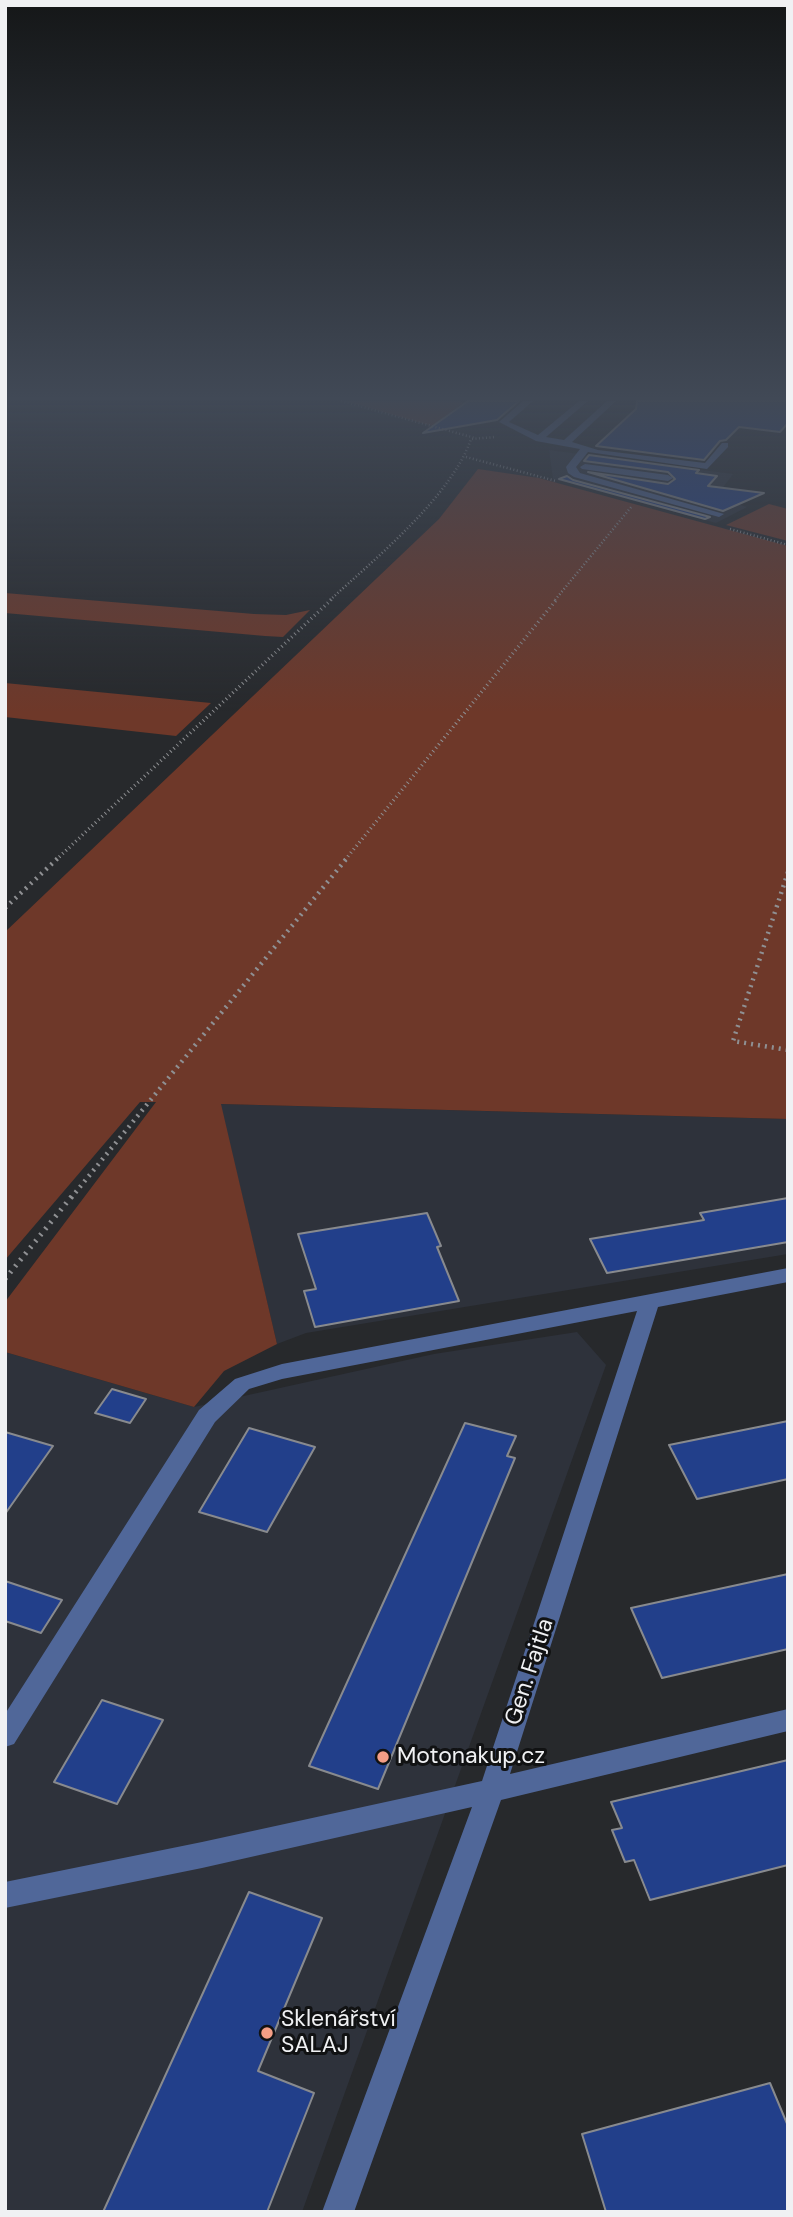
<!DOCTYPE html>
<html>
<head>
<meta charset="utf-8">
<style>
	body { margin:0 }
	#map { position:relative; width:793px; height:2217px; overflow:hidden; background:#27292c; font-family:"DM Sans",sans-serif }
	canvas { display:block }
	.frame { position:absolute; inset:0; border:7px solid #f0f1f3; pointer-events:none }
</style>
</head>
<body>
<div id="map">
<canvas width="793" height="2217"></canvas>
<div class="frame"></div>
</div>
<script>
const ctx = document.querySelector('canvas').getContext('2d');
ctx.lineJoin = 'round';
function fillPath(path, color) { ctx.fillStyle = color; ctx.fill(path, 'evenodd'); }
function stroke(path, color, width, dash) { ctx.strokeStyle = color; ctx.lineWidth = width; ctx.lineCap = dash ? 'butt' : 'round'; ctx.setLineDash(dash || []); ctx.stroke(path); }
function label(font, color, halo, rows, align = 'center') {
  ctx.font = font + ' "DM Sans",sans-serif'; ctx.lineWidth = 6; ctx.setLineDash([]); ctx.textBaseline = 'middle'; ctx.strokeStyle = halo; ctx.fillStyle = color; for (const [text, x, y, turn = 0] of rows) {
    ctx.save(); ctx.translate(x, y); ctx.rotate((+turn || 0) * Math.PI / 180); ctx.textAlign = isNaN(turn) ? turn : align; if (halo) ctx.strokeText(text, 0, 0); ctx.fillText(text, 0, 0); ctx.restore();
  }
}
const built = new Path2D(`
	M549,450l184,24 -17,23 31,10 -31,16 -163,-44z
	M220,1104l568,15v135l-482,79 -29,11z
	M577,1332l29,33 -304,847h-297v-860l189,55 240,-53z`);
const green = new Path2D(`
	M345,401h115l3,2 -31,23z
	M478,469l61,9 249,68v573l-567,-15 56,240 -53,27 -30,36 -189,-55v-50l151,-200h-16l-135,158v-328l434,-413z
	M769,504l19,5v32l-62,-16z
	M5,593l249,21 32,1 24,-5 -27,27 -18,-1 -260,-23z
	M5,683l206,20 -35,33 -171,-19z`);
const building = new Path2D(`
	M468,401h51l-22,19 -74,13z
	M637,401h151v22l-8,9 -41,-5 -13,13 -6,1 -16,19 -108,-14 40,-37z
	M589,455l110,15 -3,3 21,3 -9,10 56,7 -41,18 -135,-39 80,12 7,-5 -7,-7 -84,-11z
	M567,476l6,4 137,37 -5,2 -146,-40z
	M788,1198v44l-181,31 -17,-34 114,-19 -4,-7z
	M427,1213l14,33 -4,1 22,54 -144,26 -11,-36 12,-2 -18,-55z
	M112,1389l34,10 -16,24 -35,-10z
	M788,1421v58l-91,20 -28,-54z
	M465,1423l51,13 -9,20 8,2 -137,331 -69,-23z
	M249,1428l66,19 -48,85 -68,-20z
	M5,1432l48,14 -48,68z
	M788,1574v75l-126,29 -31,-70z
	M5,1581l57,19 -21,33 -36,-12z
	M102,1700l61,20 -46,84 -63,-22z
	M788,1760v105l-138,35 -16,-40 -9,2 -13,-32 10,-2 -11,-26z
	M249,1892l73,26 -64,153 56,22 -47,119h-164z
	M770,2083l18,43v86h-182l-24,-78z`);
const pathFar3 = new Path2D(`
	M341,401l134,37
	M466,457l90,24
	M730,529l58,16
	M330,600c46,-42 121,-103 141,-161l24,-2
	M555,600l77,-94`);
const pathFar2 = new Path2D(`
	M56,860l276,-261
	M345,860l212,-261`);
const pathFar1 = new Path2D(`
	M788,872l-55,169 55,9
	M5,908l53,-50
	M71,1198l276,-340`);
const path = new Path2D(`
	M5,1279l67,-83`);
const minor = new Path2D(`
	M523,401h10l-24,21 29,13 41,-34h9l-42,36 18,3 43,-39h9l-44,41 26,8 107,13 17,-20h6v4l-21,22 -119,-17 -12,15 4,6 144,41 -5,3 -145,-40 -6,-4 -2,-6 14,-18 -44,-8 -37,-19z
	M585,464l83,11 5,3 -5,3 -86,-12 -2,-2z
	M788,1268v14l-130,25 -148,467 278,-65v22l-287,69 -147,412h-32l150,-405 -270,61 -197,40v-26l197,-40 280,-61 155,-470 -355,68 -33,10 -34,33 -201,322 -9,3v-33l194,-304 36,-31 47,-15z`);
const markers = [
	[383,1757,7,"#f49e86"],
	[267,2033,7,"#f49e86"]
];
const nearStreetnames = [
	["Gen. Fajtla",530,1672,-72]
];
const nearPoinames = [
	["Motonakup.cz",397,1757],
	["Sklenářství",281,2020],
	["SALAJ",281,2046]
];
fillPath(built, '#2e323b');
fillPath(green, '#6e3829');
fillPath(building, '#223f8a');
stroke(building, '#888a8e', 2);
stroke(pathFar3, '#8f9093', 2.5, [1, 2.5]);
stroke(pathFar2, '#8f9093', 3.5, [1, 3.5]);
stroke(pathFar1, '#8f9093', 4.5, [2, 5]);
stroke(path, '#8f9093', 5, [2, 6]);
fillPath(minor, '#506799');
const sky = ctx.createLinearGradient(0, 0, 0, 712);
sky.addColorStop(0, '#151718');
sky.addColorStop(0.56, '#414956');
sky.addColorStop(1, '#41495600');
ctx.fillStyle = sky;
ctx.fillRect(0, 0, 793, 712);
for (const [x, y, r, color] of markers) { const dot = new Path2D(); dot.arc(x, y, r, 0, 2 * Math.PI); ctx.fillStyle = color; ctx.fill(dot); stroke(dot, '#111213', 2.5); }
label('23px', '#f0f1f3', '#111213', nearStreetnames);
label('23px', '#f0f1f3', '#111213', nearPoinames, 'left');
</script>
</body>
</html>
